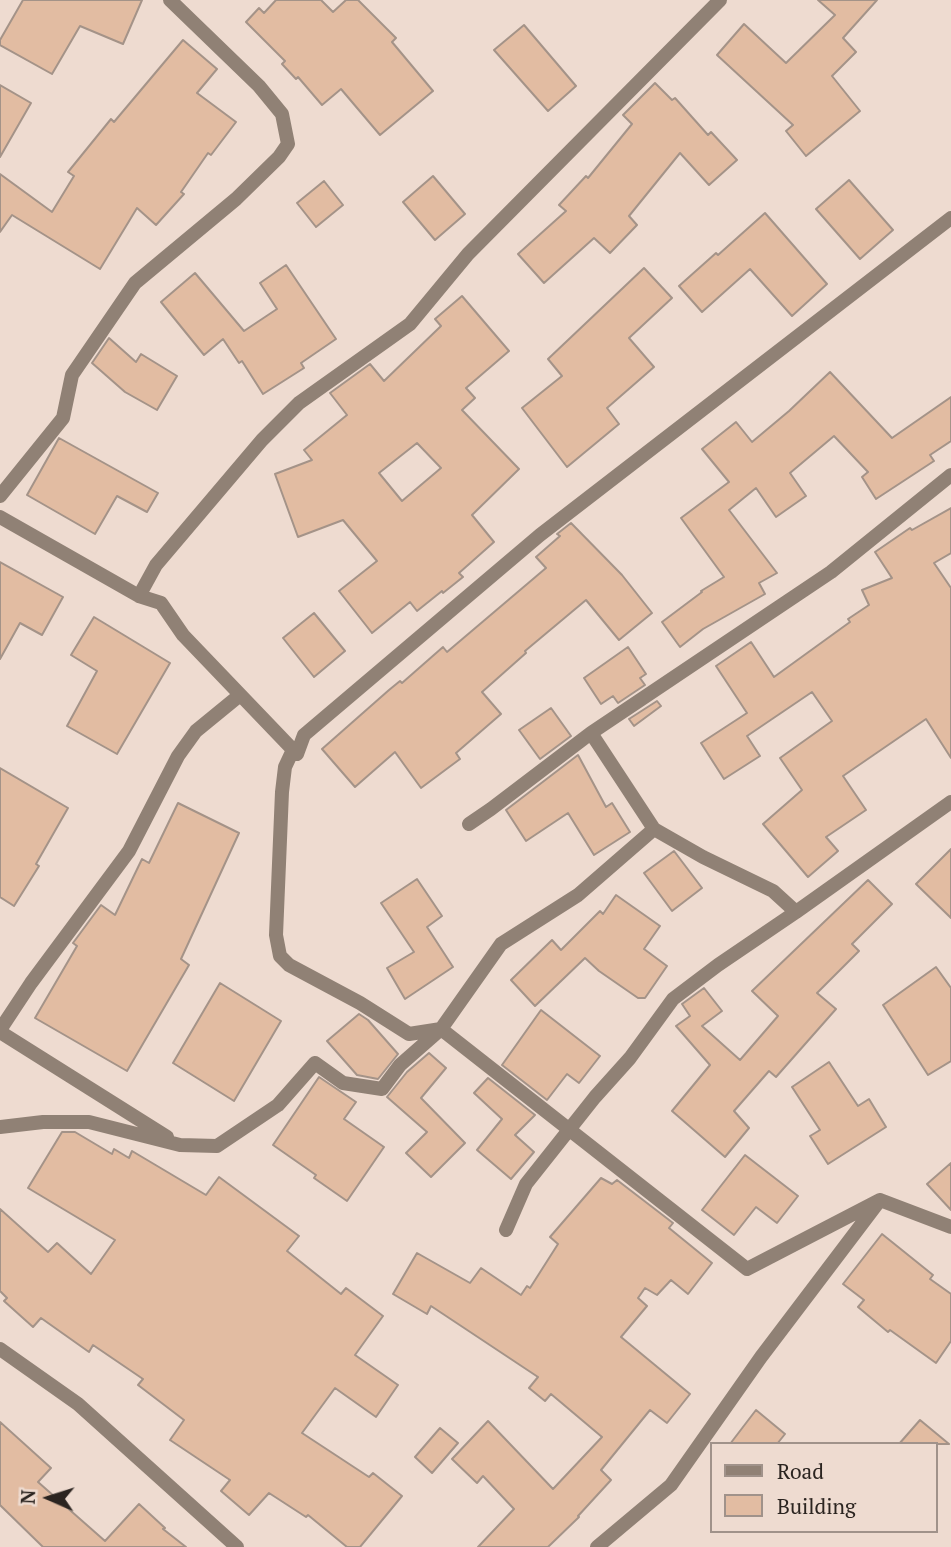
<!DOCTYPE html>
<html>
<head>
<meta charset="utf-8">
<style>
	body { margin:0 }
	#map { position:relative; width:951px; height:1547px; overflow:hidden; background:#eedbd0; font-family:"PT Serif",serif }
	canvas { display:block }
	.legend { position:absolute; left:710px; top:1442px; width:228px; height:91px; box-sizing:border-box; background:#eedbd0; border:2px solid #a0928a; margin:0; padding:9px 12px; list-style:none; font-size:21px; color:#2b2420 }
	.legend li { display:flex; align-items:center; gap:14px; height:35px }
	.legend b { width:35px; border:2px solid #a0928a }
	.north { position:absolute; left:14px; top:1463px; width:70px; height:70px; -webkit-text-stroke:5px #eedbd0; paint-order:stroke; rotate:273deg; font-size:19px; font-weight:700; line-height:28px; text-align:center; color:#2b2420 }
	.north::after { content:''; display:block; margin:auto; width:24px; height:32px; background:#2b2420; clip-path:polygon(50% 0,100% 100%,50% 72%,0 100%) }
</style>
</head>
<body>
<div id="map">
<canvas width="951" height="1547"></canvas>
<ul class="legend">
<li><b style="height:9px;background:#908175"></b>Road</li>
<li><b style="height:19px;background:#e2bca2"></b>Building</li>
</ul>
<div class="north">N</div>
</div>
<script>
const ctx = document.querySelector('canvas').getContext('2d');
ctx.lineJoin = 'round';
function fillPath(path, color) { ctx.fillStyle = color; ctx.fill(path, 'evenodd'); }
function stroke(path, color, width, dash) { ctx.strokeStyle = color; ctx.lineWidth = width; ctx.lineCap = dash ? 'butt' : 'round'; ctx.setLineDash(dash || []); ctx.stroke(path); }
const building = new Path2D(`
	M23,0h119l-19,44 -43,-18 -28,48 -52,-29v-5z
	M276,0h45l12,12 13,-12h12l38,38 -4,4 41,49 -53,44 -39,-46 -19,16 -24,-28 -2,2 -14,-15 3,-3 -39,-39 13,-14 5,5z
	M818,0h59l-34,38 13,14 -24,24 28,35 -54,45 -20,-25 7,-6 -76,-70 27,-31 42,39 49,-48z
	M524,25l52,61 -28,25 -54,-61z
	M183,40l34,29 -20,24 39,29 -25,33 -3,-2 -27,39 3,2 -28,31 -19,-17 -37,61 -88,-54 -12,17v-58l52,38 22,-36 -6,-4 43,-53 3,3z
	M655,83l17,17 3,-2 33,37 3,-3 26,28 -28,25 -29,-32 -51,63 8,9 -27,28 -16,-15 -50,45 -26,-29 48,-43 -7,-6 27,-29 2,2 44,-54 -9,-9z
	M0,85l31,18 -31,54z
	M433,176l32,38 -30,26 -32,-38z
	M849,180l44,50 -33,29 -44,-50z
	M324,181l19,24 -27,22 -19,-24z
	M765,213l62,71 -35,32 -42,-47 -48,43 -23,-26 37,-33 2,2z
	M286,265l50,74 -35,24 3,5 -41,26 -21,-33 -3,2 -16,-24 -19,16 -43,-53 34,-29 49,58 33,-22 -17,-26z
	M644,268l28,30 -43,40 25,29 -47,41 12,16 -52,43 -45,-59 40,-32 -14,-17z
	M462,296l47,55 -43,37 9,10 -13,12 57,59 -47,46 22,27 -35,31 4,4 -20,16 -1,-2 -25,20 -7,-9 -38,31 -33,-42 38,-30 -34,-41 -45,17 -23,-63 37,-14 -8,-10 43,-35 -17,-22 40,-29 14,17 57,-55 -6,-7zM417,443l24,25 -39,33 -23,-28z
	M109,338l27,24 5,-8 36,22 -20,34 -32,-18 -33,-29z
	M830,372l62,66 59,-41v44l-21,14 4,6 -58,38 -14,-22 6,-5 -34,-36 -44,37 16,23 -30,21 -20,-29 -27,22 48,63 -18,10 6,11 -62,35 -23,18 -18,-25 40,-30 -1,-1 23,-14 -43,-59 48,-36 -27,-33 34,-27 16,20 37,-31z
	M59,438l99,55 -11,19 -30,-16 -22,38 -68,-39z
	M951,508v45l-17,10 17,25v170l-25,-39 -83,57 23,34 -40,27 12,14 -30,26 -45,-53 39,-34 -22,-32 52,-37 -20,-29 -65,44 13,20 -36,23 -23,-36 46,-30 -31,-47 35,-24 23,35 76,-55 -2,-3 21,-14 -7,-15 30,-12 -17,-26 35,-24 2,2z
	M571,523l51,52 30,38 -33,27 -33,-40 -61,51 1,2 -44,39 19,22 -45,39 4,6 -39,29 -26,-36 -40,35 -33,-38 67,-59 11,-9 2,2 41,-36 4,5 99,-84 -10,-11 24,-21 -3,-2z
	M0,562l63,35 -21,38 -22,-12 -20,36z
	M314,613l31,38 -31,26 -31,-39z
	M94,617l76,46 -53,91 -50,-28 30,-55 -26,-16z
	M628,647l18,27 -6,4 5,7 -27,18 -5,-7 -12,8 -17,-26z
	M657,701l4,5 -27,20 -5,-7z
	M551,708l20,28 -31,23 -21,-29z
	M578,755l28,52 6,-4 18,29 -36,23 -26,-42 -42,28 -20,-31z
	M0,768l68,40 -32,56 3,2 -25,40 -14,-9z
	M178,803l61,30 -58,126 8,6 -62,106 -92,-53 42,-72 -4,-3 28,-38 14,10 27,-56 7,4z
	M951,849v69l-35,-34z
	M674,851l28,37 -30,23 -28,-38z
	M417,879l25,37 -15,11 26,40 -48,32 -18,-31 27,-16 -33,-49z
	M868,880l24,24 -40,40 7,7 -42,42 19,16 -60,68 -7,-6 -35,40 15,17 -24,29 -53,-46 38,-46 -34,-39 14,-10 -8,-12 22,-16 18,23 -20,15 38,34 38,-44 -26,-25z
	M616,895l44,31 -16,23 23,17 -22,32h-7l-39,-27 -14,-13 -50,48 -24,-26 41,-40 9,10 39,-39 3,3z
	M936,967l15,21v73l-23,14 -45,-70z
	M220,983l61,38 -47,80 -61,-38z
	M541,1010l59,46 -21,27 -12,-9 -20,26 -45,-35z
	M359,1014l9,6 30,34 -20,25 -21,-4 -30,-34z
	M429,1053l17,15 -25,30 44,45 -34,34 -25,-24 21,-21 -40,-35 20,-25z
	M829,1062l29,44 11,-7 17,28 -58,37 -18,-28 10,-6 -28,-43z
	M319,1077l37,25 -12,17 40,28 -37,54 -33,-23 2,-3 -43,-30z
	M488,1078l47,37 -20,20 19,17 -23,27 -34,-29 25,-31 -28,-26z
	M62,1132h13l37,22 2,-5 15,9 3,-7 74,44 13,-18 80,59 -12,15 54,43 5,-6 37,28 -28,39 43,30 -22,32 -41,-29 -33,45 67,44 4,-4 29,23 -42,51h-13l-39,-32 -2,2 -37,-24 -20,22 -28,-24 9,-11 -60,-40 14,-20 -46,-35 5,-6 -50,-34 -4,7 -48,-34 -8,9 -29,-26 3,-3 -7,-7v-82l48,43 9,-9 34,31 24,-34 -87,-52z
	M745,1155l53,41 -21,27 -21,-16 -22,28 -32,-25z
	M951,1163v47l-24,-26z
	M601,1178l11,6 5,-4 56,43 -4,5 43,35 -24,31 -17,-14 -14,15 -12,-7 -7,10 9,8 -26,31 69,57 -23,29 -17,-13 -49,60 10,10 -33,36 1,1 -31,30h-70l36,-38 -31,-33 -6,7 -25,-24 36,-38 65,68 49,-52 -51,-43 -6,7 -16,-13 9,-11 -107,-71 -4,8 -34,-20 24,-41 53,30 11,-15 40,27 6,-9 3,2 28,-44 -8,-7z
	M882,1234l51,41 -3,4 21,15v47l-15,22 -46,-33 -2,2 -30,-25 6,-7 -21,-16z
	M756,1410l29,24 -8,10h-47z
	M920,1420l29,24h-50z
	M0,1422l51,46 -13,14 67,59 34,-37 26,24 -2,1 23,18h-143l-43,-42z
	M440,1428l18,15 -26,30 -17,-16z`);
const minor = new Path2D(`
	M951,475l-120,97 -240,161 63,96 49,28 70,34 23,21 155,-110
	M0,496l63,-78 9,-43 63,-92 101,-84 43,-42 9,-13 -6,-30 -23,-28 -89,-86
	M0,517l139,79 22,7 22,32 114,119
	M139,596l17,-31 106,-125 37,-37 111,-79 58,-70 252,-254
	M469,824l22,-15 100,-76
	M0,1030l31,-47 98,-132 49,-95 18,-25 44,-36
	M0,1032l167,105
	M0,1127l43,-5h46l91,23 37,1 61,-41 37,-42 28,20 39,6 18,-24 41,-36 60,-85 77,-49 76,-66
	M880,1200l-133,69 -306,-240 -32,5 -49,-31 -71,-38 -9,-9 -4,-21 6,-143 3,-25 7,-15 5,2 7,-19 236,-200 411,-317
	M506,1230l20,-46 69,-87 35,-39 43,-59 45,-34 78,-53
	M0,1349l78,55 159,143
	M597,1547l74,-62 90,-128 119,-157 71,27`);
fillPath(building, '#e2bca2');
stroke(building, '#a49388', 2);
stroke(minor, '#908175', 14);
</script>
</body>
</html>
